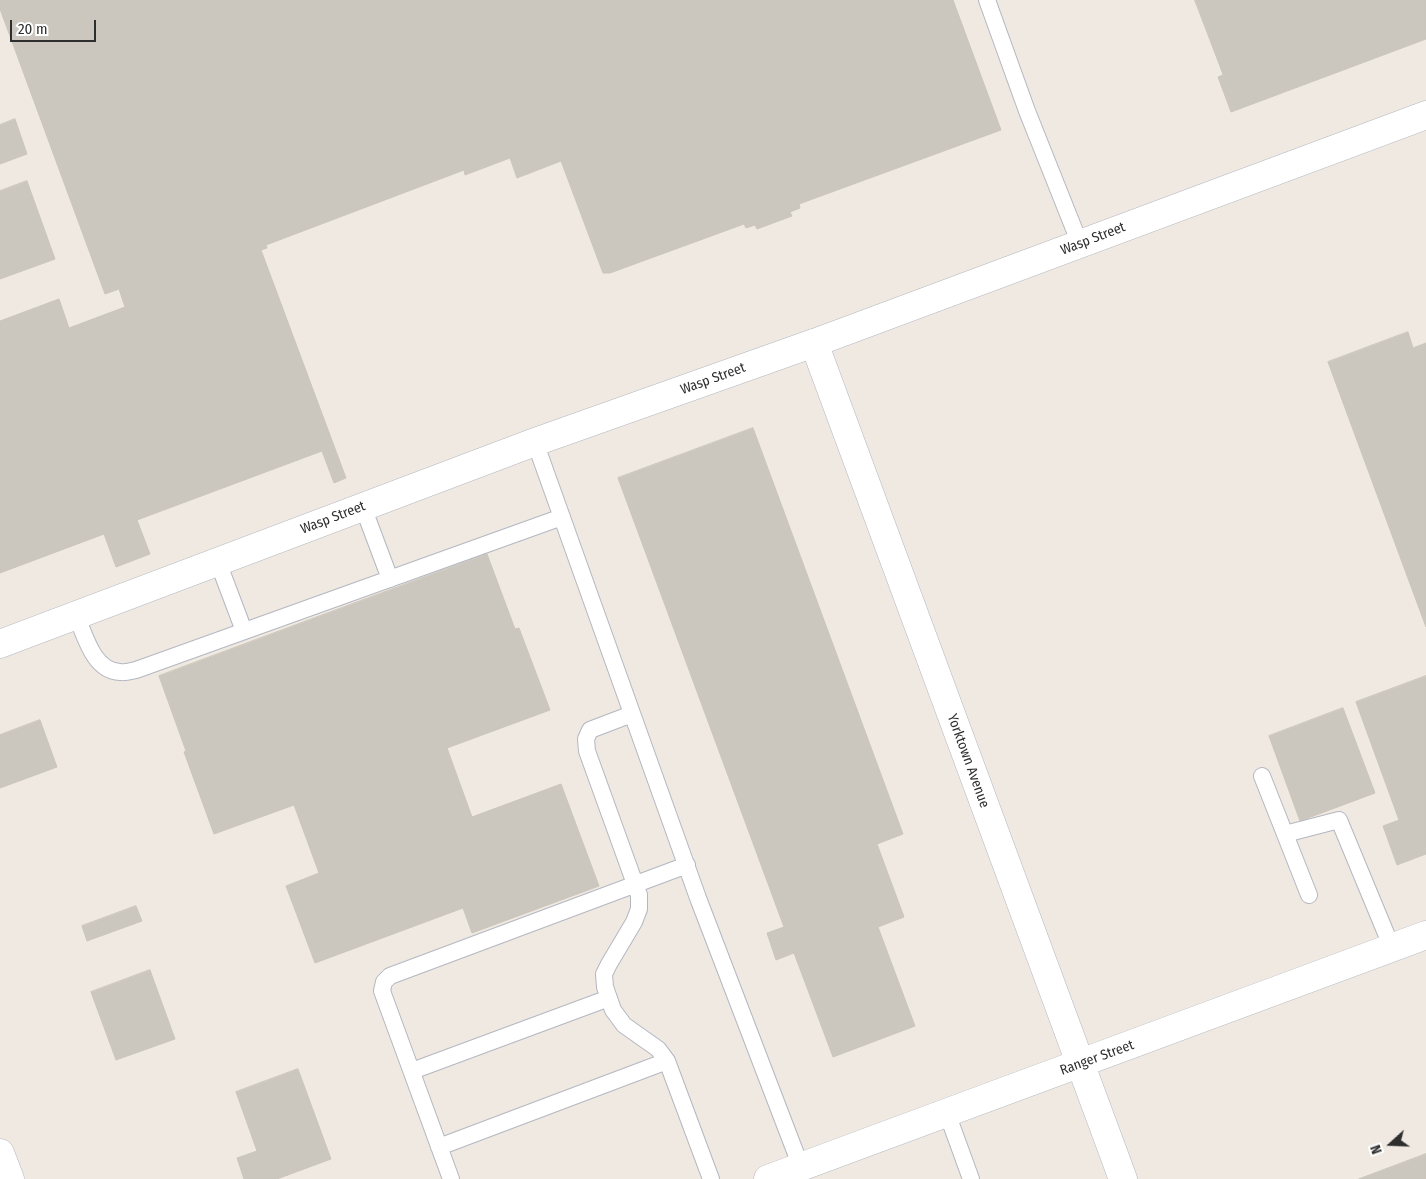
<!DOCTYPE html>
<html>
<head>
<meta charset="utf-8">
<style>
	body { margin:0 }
	#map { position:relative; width:1426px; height:1179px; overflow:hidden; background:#efe9e1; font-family:"Fira Sans Condensed",sans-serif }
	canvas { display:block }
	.north { position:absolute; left:1366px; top:1119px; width:50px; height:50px; -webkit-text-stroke:4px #fff; paint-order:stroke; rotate:250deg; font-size:14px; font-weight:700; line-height:20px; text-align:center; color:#2e2e2e }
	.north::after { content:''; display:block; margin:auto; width:18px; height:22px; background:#2e2e2e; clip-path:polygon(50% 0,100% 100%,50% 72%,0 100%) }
	.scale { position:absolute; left:10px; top:20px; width:86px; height:22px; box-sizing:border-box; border:2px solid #2e2e2e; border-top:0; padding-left:6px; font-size:15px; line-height:18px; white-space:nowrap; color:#2e2e2e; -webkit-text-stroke:4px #fff; paint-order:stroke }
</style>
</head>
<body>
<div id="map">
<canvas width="1426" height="1179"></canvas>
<div class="north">N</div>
<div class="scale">20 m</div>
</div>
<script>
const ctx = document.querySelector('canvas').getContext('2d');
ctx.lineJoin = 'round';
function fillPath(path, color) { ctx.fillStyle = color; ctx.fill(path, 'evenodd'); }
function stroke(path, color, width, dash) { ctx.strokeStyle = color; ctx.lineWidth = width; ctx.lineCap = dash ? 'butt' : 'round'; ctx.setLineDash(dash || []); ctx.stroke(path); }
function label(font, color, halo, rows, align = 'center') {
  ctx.font = font + ' "Fira Sans Condensed",sans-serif'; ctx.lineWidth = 4; ctx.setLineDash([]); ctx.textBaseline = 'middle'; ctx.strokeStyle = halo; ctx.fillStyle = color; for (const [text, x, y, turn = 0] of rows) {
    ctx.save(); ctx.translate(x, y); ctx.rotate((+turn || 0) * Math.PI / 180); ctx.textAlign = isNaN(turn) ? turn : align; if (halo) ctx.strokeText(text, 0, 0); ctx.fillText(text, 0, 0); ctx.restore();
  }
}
const building = new Path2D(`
	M0,0h953l48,130 -202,74 1,4 -10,4 2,4 -35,13 -2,-4 -9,3 -2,-4 -134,49h-7l-42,-112 -44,17 -7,-20 -45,17 -1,-5 -198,75 1,3 -6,2 85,228 -12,5 -12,-32 -185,69 13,34 -34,13 -12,-33 -104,39v-252l59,-22 10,29 56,-21 -6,-18 -14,5 -105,-285z
	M1195,0h231v39l-195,73 -13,-35 5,-2z
	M15,119l12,35 -27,10v-39z
	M27,181l28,78 -55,20v-88z
	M1408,332l5,16 13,-5v284l-98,-265z
	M753,428l150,406 -26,10 27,73 -26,10 37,99 -82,31 -39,-104 -18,7 -9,-27 17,-6 -166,-449z
	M487,554l28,75 4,-1 31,82 -103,38 25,69 89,-33 38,102 -127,47 -9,-25 -148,55 -29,-77 33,-13 -25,-68 -80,29 -30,-82 2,-1 -27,-75z
	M1426,676v178l-29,11 -14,-39 16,-6 -43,-118z
	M1343,708l32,85 -75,28 -31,-85z
	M40,720l17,47 -57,21v-53z
	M136,906l6,15 -55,20 -5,-15z
	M150,970l25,69 -59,21 -25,-68z
	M298,1069l33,90 -54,20h-33l-7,-21 20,-7 -21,-59z
	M1426,1154v25h-67z`);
const service = new Path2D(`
	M987,0l40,111 53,133
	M535,442l163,456 103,269
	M363,507l27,72
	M218,562l26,69
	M76,615c9,20 17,56 44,57 5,1 11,-1 16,-2l426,-153
	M632,714l-42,16 -4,9 1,12 52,144v14l-5,13 -25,42 -5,10 1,13 8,23 11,15 34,24 9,12 44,118
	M1262,776l47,119
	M1285,834l54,-14 53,128
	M412,1071l197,-73
	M947,1113l24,66
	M439,1147l228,-86
	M451,1179l-69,-188 2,-9 6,-6 297,-111`);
const minor = new Path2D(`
	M0,644l535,-202 279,-99
	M0,1153l10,26
	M768,1179l658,-244`);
const secondary = new Path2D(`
	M1123,1179l-309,-836 612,-228`);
const streetNames = [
	["Wasp Street",1093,239,-21],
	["Wasp Street",713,379,-20],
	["Wasp Street",333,518,-21],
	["Yorktown Avenue",968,761,70],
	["Ranger Street",1097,1058,-20]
];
fillPath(building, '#cbc7bf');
stroke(building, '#cbc5ba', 1);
stroke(service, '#b4b7c1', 18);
stroke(minor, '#b4b7c1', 29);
stroke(secondary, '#b4b7c1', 29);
stroke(service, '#fff', 16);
stroke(minor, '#fff', 28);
stroke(secondary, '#fff', 28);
label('14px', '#2e2e2e', '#fff', streetNames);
</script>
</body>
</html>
